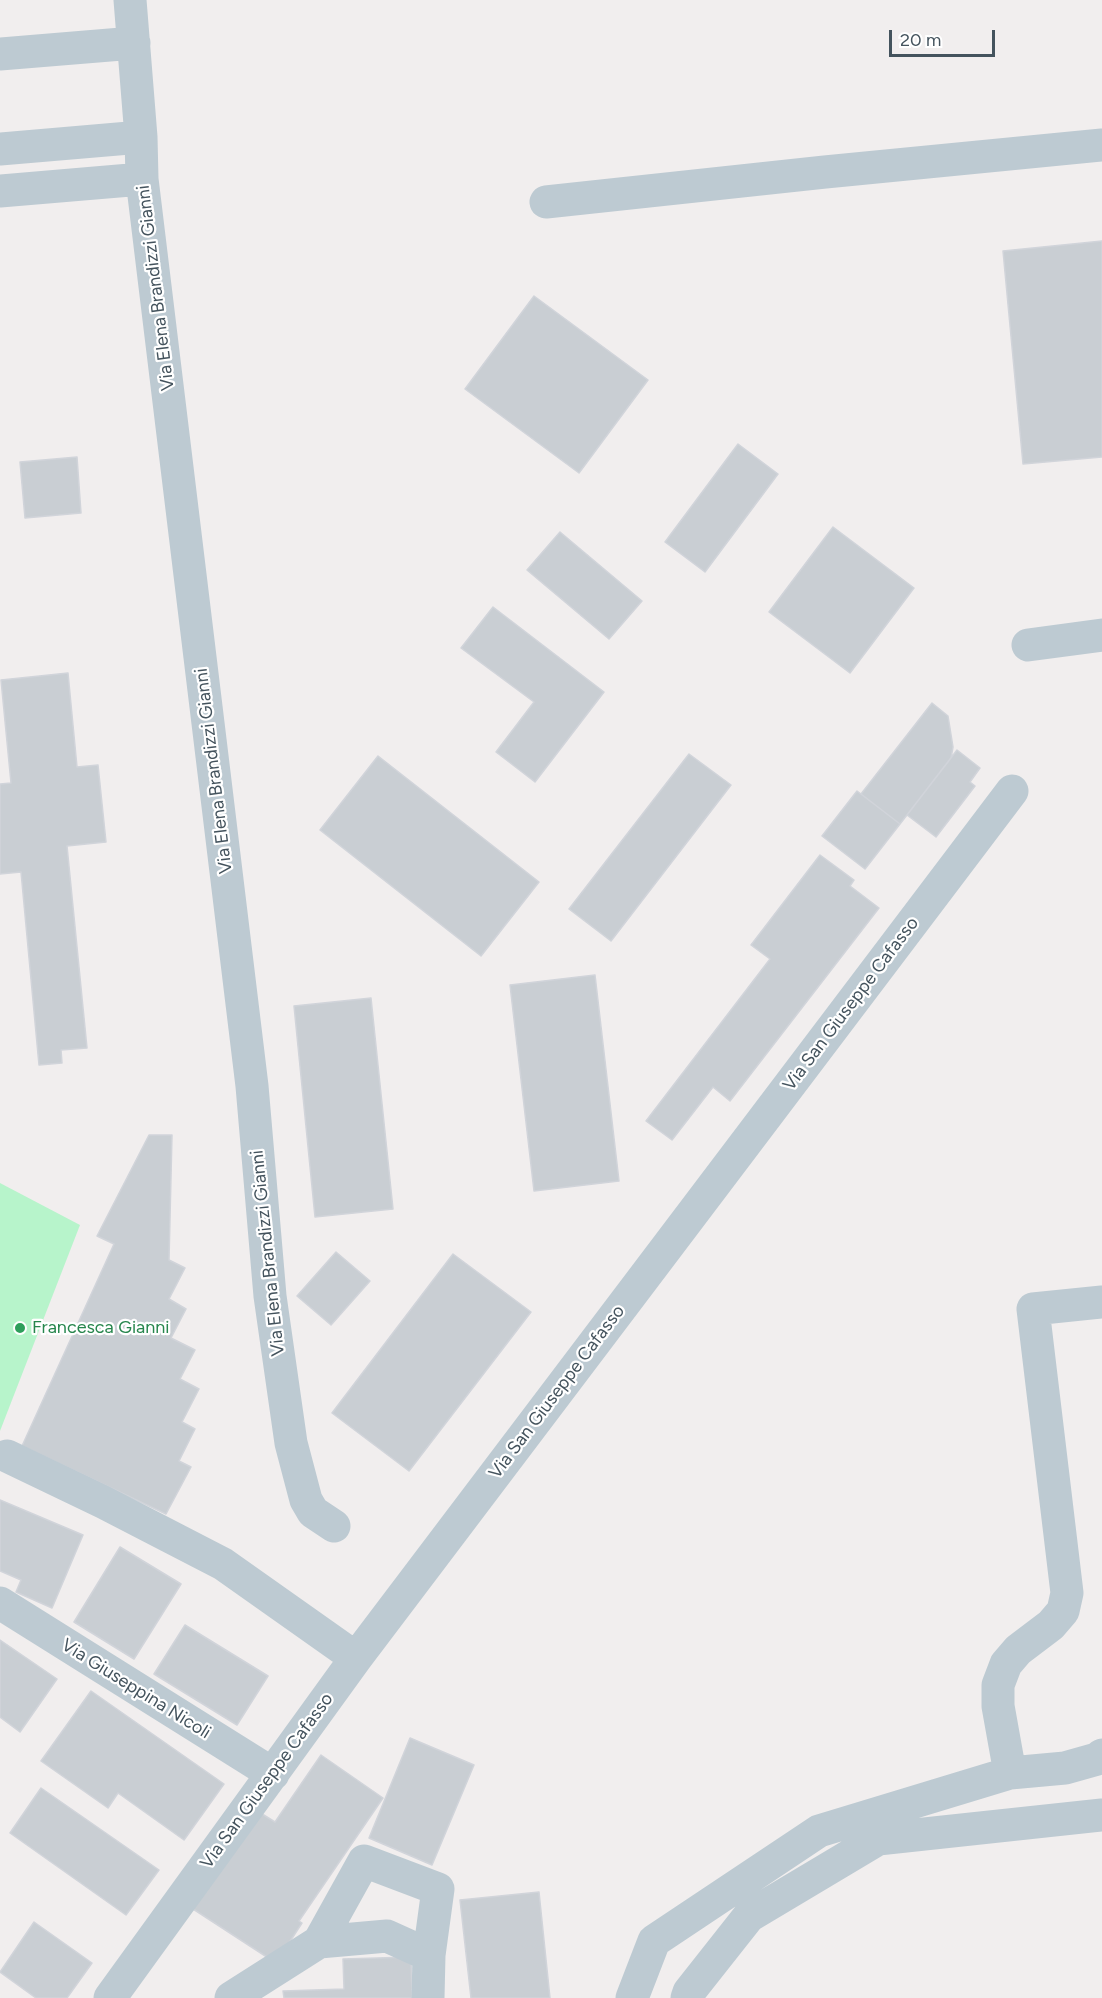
<!DOCTYPE html>
<html>
<head>
<meta charset="utf-8">
<style>
	body { margin:0 }
	#map { position:relative; width:1102px; height:1998px; overflow:hidden; background:#f1eeee; font-family:Figtree,sans-serif }
	canvas { display:block }
	.scale { position:absolute; left:889px; top:30px; width:106px; height:27px; box-sizing:border-box; border:3px solid #44535d; border-top:0; padding-left:8px; font-size:18px; line-height:21px; white-space:nowrap; color:#44535d; -webkit-text-stroke:4px #fff; paint-order:stroke }
</style>
</head>
<body>
<div id="map">
<canvas width="1102" height="1998"></canvas>
<div class="scale">20 m</div>
</div>
<script>
const ctx = document.querySelector('canvas').getContext('2d');
ctx.lineJoin = 'round';
function fillPath(path, color) { ctx.fillStyle = color; ctx.fill(path, 'evenodd'); }
function stroke(path, color, width, dash) { ctx.strokeStyle = color; ctx.lineWidth = width; ctx.lineCap = dash ? 'butt' : 'round'; ctx.setLineDash(dash || []); ctx.stroke(path); }
function label(font, color, halo, rows, align = 'center') {
  ctx.font = font + ' Figtree,sans-serif'; ctx.lineWidth = 4.5; ctx.setLineDash([]); ctx.textBaseline = 'middle'; ctx.strokeStyle = halo; ctx.fillStyle = color; for (const [text, x, y, turn = 0] of rows) {
    ctx.save(); ctx.translate(x, y); ctx.rotate((+turn || 0) * Math.PI / 180); ctx.textAlign = isNaN(turn) ? turn : align; if (halo) ctx.strokeText(text, 0, 0); ctx.fillText(text, 0, 0); ctx.restore();
  }
}
const green = new Path2D(`
	M0,1183l80,42 -80,206z`);
const building = new Path2D(`
	M1102,241v216l-79,7 -20,-213z
	M534,296l114,84 -69,93 -114,-84z
	M738,444l40,30 -73,98 -40,-30z
	M77,457l4,56 -56,5 -5,-56z
	M833,527l81,61 -64,85 -81,-61z
	M560,532l82,69 -33,38 -82,-69z
	M493,607l111,85 -69,90 -39,-30 38,-50 -73,-54z
	M68,673l9,94 21,-2 8,77 -39,4 20,202 -26,2 1,13 -23,2 -18,-193 -21,2v-90l11,-1 -10,-103z
	M932,703l16,13 5,31 -2,11 -51,66 -39,-30z
	M957,750l23,18 -10,14 5,4 -39,51 -29,-22z
	M689,754l42,31 -120,156 -42,-32z
	M378,756l161,126 -58,74 -161,-126z
	M857,791l43,33 -35,45 -43,-33z
	M820,855l34,25 -4,6 29,22 -149,193 -17,-14 -41,53 -26,-19 124,-162 -19,-14z
	M595,975l24,206 -85,10 -24,-206z
	M371,998l22,211 -78,8 -21,-211z
	M149,1135h23l-3,125 16,8 -16,31 17,10 -15,29 24,12 -15,29 19,10 -17,33 13,7 -16,32 12,6 -25,47 -144,-68 92,-202 -17,-8z
	M336,1252l34,29 -39,44 -34,-29z
	M453,1254l78,58 -122,159 -77,-58z
	M0,1500l83,35 -31,73 -36,-16 5,-12 -21,-9z
	M120,1547l61,37 -47,75 -60,-37z
	M185,1625l83,51 -31,49 -83,-51z
	M0,1640l57,39 -37,53 -20,-15z
	M91,1691l133,93 -40,56 -66,-47 -10,15 -67,-47z
	M410,1738l64,27 -42,100 -63,-27z
	M321,1755l62,43 -84,123 3,2 -26,40 -86,-56 69,-95 16,10z
	M41,1788l118,82 -33,45 -116,-82z
	M539,1892l11,106h-79l-11,-98z
	M34,1922l58,41 -25,35h-31l-36,-26z
	M411,1957l1,41h-128l-1,-7 61,-2 -1,-30z`);
const minor = new Path2D(`
	M130,0l11,137 1,42 110,907 18,210 21,147 15,57 7,12 21,14
	M0,54l134,-11
	M0,149l141,-12
	M0,191l142,-12
	M546,202l279,-30 277,-27
	M1028,645l74,-10
	M7,1456l96,46 120,62 133,94
	M0,1603l273,171
	M1010,1773l-12,-67v-21l8,-21 12,-14 33,-25 12,-14 4,-18 -34,-284 69,-7
	M110,1998l246,-340 656,-867
	M231,1998l88,-56
	M428,1998l1,-43 9,-66 -74,-28 -45,81 68,-6 42,19
	M632,1998l22,-57 165,-110 191,-58 55,-5 32,-9 5,-4
	M687,1998l2,-6 60,-76 129,-77 224,-24`);
const markers = [
	[20,1328,6,"#2e9e5b"]
];
const streetNames = [
	["Via Elena Brandizzi Gianni",156,288,-97],
	["Via Elena Brandizzi Gianni",214,771,-97],
	["Via San Giuseppe Cafasso",851,1004,-53],
	["Via Elena Brandizzi Gianni",268,1253,-96],
	["Via San Giuseppe Cafasso",557,1392,-53],
	["Via Giuseppina Nicoli",136,1689,32],
	["Via San Giuseppe Cafasso",267,1781,-54]
];
const leisureNames = [
	["Francesca Gianni",32,1328]
];
fillPath(green, '#b7f4cb');
fillPath(building, '#c9ced3');
stroke(building, '#d1d4da', 1.5);
stroke(minor, '#bdcad2', 33);
for (const [x, y, r, color] of markers) { const dot = new Path2D(); dot.arc(x, y, r, 0, 2 * Math.PI); ctx.fillStyle = color; ctx.fill(dot); stroke(dot, '#fff', 2); }
label('18px', '#44535d', '#fff', streetNames);
label('18px', '#27864d', '#fff', leisureNames, 'left');
</script>
</body>
</html>
